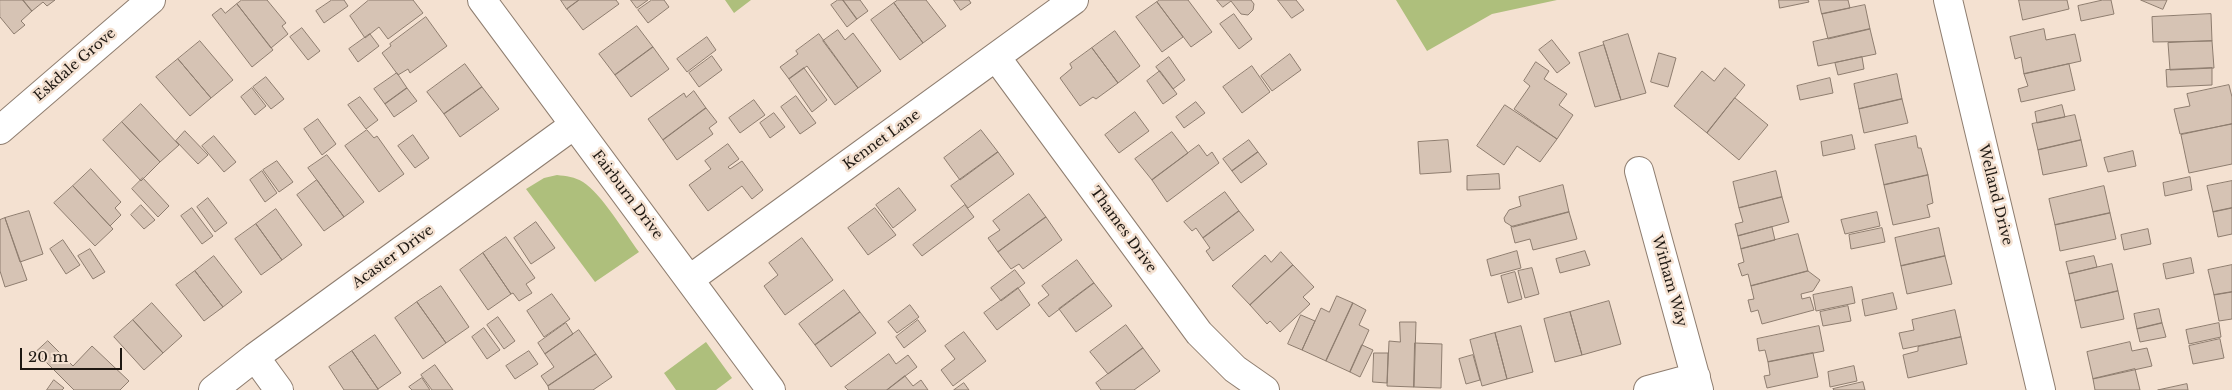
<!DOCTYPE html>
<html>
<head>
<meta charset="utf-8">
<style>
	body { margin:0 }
	#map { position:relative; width:2232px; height:390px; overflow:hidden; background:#f4e1d1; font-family:"Libre Baskerville",serif }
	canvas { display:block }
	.scale { position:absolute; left:20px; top:348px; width:102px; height:22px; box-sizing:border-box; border:2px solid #1e1812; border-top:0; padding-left:6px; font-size:15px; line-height:18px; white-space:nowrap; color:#1e1812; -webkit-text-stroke:4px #f4e1d1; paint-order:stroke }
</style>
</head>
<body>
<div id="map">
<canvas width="2232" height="390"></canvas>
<div class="scale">20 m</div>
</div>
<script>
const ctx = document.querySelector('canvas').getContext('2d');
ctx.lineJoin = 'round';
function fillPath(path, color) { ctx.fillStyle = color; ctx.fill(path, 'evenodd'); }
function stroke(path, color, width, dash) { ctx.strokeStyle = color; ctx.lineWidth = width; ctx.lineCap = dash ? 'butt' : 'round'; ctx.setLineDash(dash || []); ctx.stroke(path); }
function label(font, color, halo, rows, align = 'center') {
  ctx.font = font + ' "Libre Baskerville",serif'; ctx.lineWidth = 5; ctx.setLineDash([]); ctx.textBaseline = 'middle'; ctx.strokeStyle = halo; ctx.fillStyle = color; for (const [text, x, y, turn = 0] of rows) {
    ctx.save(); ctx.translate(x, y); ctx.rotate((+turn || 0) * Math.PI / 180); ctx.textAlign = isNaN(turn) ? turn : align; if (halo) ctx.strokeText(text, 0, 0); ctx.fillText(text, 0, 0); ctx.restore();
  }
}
const green = new Path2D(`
	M725,0h26l-17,13z
	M1396,0h161l-65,14 -65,37z
	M557,175c9,1 18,2 26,7 18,11 42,51 56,70l-44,30 -69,-93 18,-11z
	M706,342l26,36 -16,12h-40l-12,-17z`);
const building = new Path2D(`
	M0,0h23l9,11 -11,10 4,4 -11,9 -14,-17z
	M23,0h32l-8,6 -4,-4 -11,9z
	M242,0h25l19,23 -4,3 6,8 -17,14 -34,-44z
	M332,0h12l4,6 -24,17 -8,-12z
	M369,0h44l10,13 -35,26 -9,-12 -14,11 -15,-22z
	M561,0h18l-12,9z
	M579,0h37l3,4 -36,26 -16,-21z
	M631,0h17l-11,8z
	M652,0h12l5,7 -21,16 -10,-13z
	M838,0h5l14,19 -10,8 -16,-22z
	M843,0h17l8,11 -11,8z
	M898,0h28l20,26 -23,17 -29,-40z
	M954,0h15l2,3 -10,7z
	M1160,0h28l24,32 -21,15 -34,-45z
	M1217,0h34l3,4 -1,6 -5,5 -7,-1 -10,-13 -8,6z
	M1278,0h18l8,10 -12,8z
	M1779,0h29l1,2 -29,6z
	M1819,0h29l2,8 -28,6z
	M2019,0h48l2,9 -46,11z
	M2103,0h8l3,14 -33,7 -3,-15z
	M2141,0h26l-4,9z
	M1157,2l26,35 -21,15 -26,-35z
	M894,3l29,40 -23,17 -29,-40z
	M237,4l36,46 -21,17 -40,-52 9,-7 4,5z
	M1865,5l5,24 -42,10 -6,-25z
	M1234,14l18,25 -13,10 -19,-25z
	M2211,14l1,27 -59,1 -1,-25z
	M426,17l21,29 -37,27 -2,-4 -10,6 -16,-22 9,-7 -1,-2z
	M637,26l16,21 -38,28 -16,-21z
	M302,28l18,23 -12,9 -18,-23z
	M1870,29l6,25 -58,12 -5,-24z
	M2044,29l2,11 29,-6 6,27 -57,13 -3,-17 -6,2 -5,-22z
	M838,30l7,10 8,-7 28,38 -23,17 -35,-47z
	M1115,31l25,35 -22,17 -26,-35z
	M370,34l9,12 -21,16 -9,-13z
	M819,34l39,54 -23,17 -28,-39 -18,13 -9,-12 18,-13 -2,-3z
	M1628,34l18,59 -25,7 -18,-58z
	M707,37l9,13 -29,22 -10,-13z
	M1552,40l18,23 -13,10 -18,-23z
	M200,41l33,39 -22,18 -33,-39z
	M2212,41l2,27 -44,2 -2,-27z
	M1604,45l17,55 -26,7 -16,-54z
	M653,47l16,22 -38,28 -16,-22z
	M1092,48l26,35 -22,16 -3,-2 -13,9 -20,-28 12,-10 -2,-4z
	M1659,53l17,5 -8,29 -17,-5z
	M1290,54l11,16 -29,21 -11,-15z
	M712,56l10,14 -23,17 -10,-14z
	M1169,57l16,23 -12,9 -17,-22z
	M1862,57l2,12 -26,6 -3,-12z
	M178,59l33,39 -21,18 -34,-39z
	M1536,62l13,9 -5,8 23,15 -8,11 14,10 -16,24 -43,-30 16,-23 -6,-5z
	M465,64l17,23 -38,27 -17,-22z
	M2069,64l6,26 -54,12 -3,-13 10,-3 -4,-12z
	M1252,66l18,26 -28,21 -19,-26z
	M804,68l23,32 -15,12 -23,-33z
	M1725,68l20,17 -38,48 -33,-27 28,-35 12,10z
	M2212,68v17l-45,2 -1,-17z
	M1160,71l17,23 -14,10 -16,-23z
	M397,73l10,15 -22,16 -11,-15z
	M1897,74l5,25 -43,10 -5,-25z
	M266,77l18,22 -13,10 -18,-22z
	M1830,78l3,15 -33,7 -3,-14z
	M2229,85l3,12v27l-52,10 -6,-25 16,-3 -3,-12z
	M482,87l17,22 -39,28 -16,-23z
	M252,88l14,18 -11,9 -14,-18z
	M407,88l10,13 -23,16 -9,-13z
	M694,91l12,17 -43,32 -15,-21 36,-26 2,4z
	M796,96l20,27 -16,11 -19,-27z
	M360,97l18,23 -12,9 -18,-24z
	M1735,98l33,27 -29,35 -32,-27z
	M1902,99l6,24 -44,10 -5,-24z
	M754,100l11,15 -25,18 -11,-15z
	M1196,102l9,11 -21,15 -8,-11z
	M141,104l38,41 -19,17 -38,-40z
	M1505,105l52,34 -17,23 -23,-16 -13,19 -27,-19z
	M2062,105l3,12 -28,6 -2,-11z
	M706,108l11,14 -8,6 4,6 -36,26 -14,-20z
	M1135,112l14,19 -30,22 -14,-18z
	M774,113l11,14 -15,11 -10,-15z
	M2075,115l6,25 -43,10 -6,-26z
	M318,119l18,25 -14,11 -18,-26z
	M122,122l38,40 -19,19 -38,-41z
	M2232,124v40l-43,9 -8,-38z
	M367,130l7,8 3,-2 27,38 -25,18 -34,-46z
	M981,130l17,22 -38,28 -16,-22z
	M185,131l23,24 -10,9 -22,-23z
	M1172,132l16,21 -36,27 -17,-21z
	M413,135l16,23 -14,10 -17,-22z
	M1852,135l3,14 -32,7 -2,-14z
	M214,136l22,26 -12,10 -22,-26z
	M1916,136l2,12h3l7,27 -44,10 -9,-40z
	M1249,140l9,12 -26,19 -9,-12z
	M1448,140l3,32 -31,2 -2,-32z
	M2081,140l6,26 -44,9 -5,-25z
	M728,144l11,15 -11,8 2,2 12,-8 21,29 -11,9 -10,-13 -34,25 -19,-26 22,-16 -6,-8z
	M1199,145l8,11 5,-4 7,11 -52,39 -15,-22z
	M2133,151l3,15 -28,6 -4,-14z
	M998,152l16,22 -46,34 -17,-22z
	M1258,152l9,12 -26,19 -9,-12z
	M327,155l37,47 -20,15 -36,-49z
	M277,161l16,21 -14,10 -16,-22z
	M91,169l30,33 -6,6 6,7 -11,11 -37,-40z
	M262,171l15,22 -12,9 -15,-22z
	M1776,171l6,26 -43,11 -6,-26z
	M1499,174l1,15 -33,1v-14z
	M1928,175l5,28 -6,2 3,12 -37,8 -9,-40z
	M2190,177l2,13 -27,6 -2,-13z
	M143,178l26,28 -11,11 -26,-28z
	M317,180l27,37 -20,14 -27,-36z
	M2232,181v27l-19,4 -6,-26z
	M1563,185l6,27 -56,15 -8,-5 -1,-4 5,-8 12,-4 -2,-9z
	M73,186l40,43 -18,17 -41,-43z
	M2104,186l6,27 -55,12 -6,-26z
	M899,188l17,22 -23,18 -17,-23z
	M1225,192l14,19 -36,27 -7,-10 -4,3 -8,-9z
	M1029,194l17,23 -48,35 -10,-14 12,-8 -7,-9z
	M1782,197l7,25 -51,14 -3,-12 8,-2 -4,-14z
	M208,198l19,25 -12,9 -18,-25z
	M141,205l14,15 -11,9 -13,-14z
	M965,205l9,12 -52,39 -9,-11z
	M192,208l21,28 -11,8 -21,-28z
	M875,208l21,27 -28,20 -20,-27z
	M2232,208v26l-14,3 -5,-25z
	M276,209l26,36 -20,15 -26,-36z
	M29,211l14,43 -23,8 -15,-44z
	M1239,211l15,19 -41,31 -7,-10 4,-3 -7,-10z
	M1569,212l8,27 -44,11 -3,-11 -15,4 -4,-16z
	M1877,212l3,14 -35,8 -4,-14z
	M2110,213l6,26 -56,12 -5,-26z
	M1046,217l16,23 -39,29 -4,-5 -8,5 -13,-17z
	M5,218l22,62 -22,7 -5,-16v-51z
	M536,222l19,26 -24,16 -17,-26z
	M256,224l26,36 -21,15 -26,-36z
	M1772,227l3,13 -34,9 -3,-13z
	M1882,228l3,14 -34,7 -2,-14z
	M1939,228l6,28 -44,10 -6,-28z
	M2148,229l3,15 -27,6 -3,-15z
	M1798,234l10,37 -57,15 -3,-12 -6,2 -4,-12 6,-2 -3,-13z
	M506,237l29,41 -9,6 6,9 -13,8 -6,-8 -2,1 -28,-41z
	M802,238l31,42 -48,35 -21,-29 14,-11 -9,-12z
	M63,240l17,25 -14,9 -16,-25z
	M90,249l15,23 -12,7 -15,-23z
	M1517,251l4,17 -30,8 -4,-16z
	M1585,251l5,14 -30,8 -4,-14z
	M1281,252l12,13 -43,40 -18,-19 33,-31 6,7z
	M483,253l28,41 -23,16 -28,-40z
	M214,256l28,36 -19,15 -28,-36z
	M1945,256l7,28 -45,10 -6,-28z
	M2094,256l3,11 -28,7 -3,-12z
	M2191,258l3,15 -28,6 -3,-15z
	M1077,260l17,23 -45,34 -11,-14 11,-8 -7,-9z
	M2112,264l6,27 -43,10 -6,-27z
	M1293,265l21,22 -11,10 7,7 -30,28 -10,-11 -3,3 -17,-19z
	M2232,265v27l-18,3 -6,-25z
	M1532,268l7,26 -14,4 -7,-27z
	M1015,270l10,13 -24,18 -10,-13z
	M195,271l28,36 -19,14 -28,-36z
	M1808,271l12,9 -7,11 -12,3 1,5 8,-2 4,13 -52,14 -4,-14 -7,2 -3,-12 6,-1 -3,-13z
	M1515,272l7,27 -14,4 -7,-27z
	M1094,283l18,23 -36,26 -17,-23z
	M441,286l28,41 -23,16 -29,-41z
	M1852,287l3,16 -39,8 -3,-16z
	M1018,288l12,17 -33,25 -13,-17z
	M844,290l16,22 -45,33 -16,-21z
	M2118,291l6,28 -43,9 -6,-27z
	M2232,292v27l-13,2 -5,-26z
	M1893,293l4,16 -32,7 -3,-16z
	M552,294l18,25 -26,18 -17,-26z
	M1337,296l16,7 -27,58 -24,-11 19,-42 8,4z
	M1609,301l12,43 -39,11 -12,-43z
	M417,302l29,41 -23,16 -28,-41z
	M152,303l30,33 -19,17 -30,-33z
	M1353,303l13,7 -7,15 10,5 -19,42 -24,-11z
	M910,305l9,12 -22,16 -9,-11z
	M1848,306l3,15 -28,5 -3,-14z
	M2159,309l3,14 -25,6 -3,-15z
	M1955,310l6,27 -58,12 -4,-16 15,-3 -2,-10z
	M860,312l16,21 -45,34 -16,-22z
	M1570,312l12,43 -27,7 -11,-43z
	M1301,315l14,6 -13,29 -14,-6z
	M498,317l17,24 -11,8 -17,-24z
	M133,320l30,33 -19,17 -30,-33z
	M918,320l8,11 -22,17 -8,-11z
	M1400,322h16l-2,65 -27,-1 2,-45 11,1z
	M566,323l7,11 -28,20 -7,-11z
	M2162,323l4,14 -26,5 -3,-13z
	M2219,323l2,14 -32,7 -3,-14z
	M1126,325l17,23 -35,26 -18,-22z
	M1521,326l12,46 -26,7 -12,-46z
	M1819,326l5,25 -56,11 -3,-12 -6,1 -2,-12z
	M484,328l16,22 -13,9 -15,-22z
	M579,330l17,24 -48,32 -7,-10 13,-9 -9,-13z
	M964,332l22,29 -33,25 -12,-16 14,-11 -10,-13z
	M1495,333l12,46 -25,7 -12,-46z
	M375,335l26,38 -23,16 -26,-38z
	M1961,337l6,27 -59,14 -5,-23 15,-4v-4z
	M2220,339l4,19 -31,6 -4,-18z
	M48,341l25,25 19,-20 37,35 -9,9h-46l-38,-38z
	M2130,342l2,9 15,-3 5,18 -59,13 -6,-27z
	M1415,343l27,1 -1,44 -27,-1z
	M1362,345l11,5 -13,27 -10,-5z
	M1143,348l17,23 -26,19h-33l-5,-7z
	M352,351l26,38v1h-34l-15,-23z
	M529,351l9,13 -23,15 -9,-13z
	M1374,353h14l-1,30 -14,-1z
	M1813,353l5,24 -51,11 -3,-12 6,-1 -2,-13z
	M596,354l16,23 -19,13h-44l-1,-4z
	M889,354l7,10 12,-9 9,12 -30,23h-39l-3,-3z
	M1473,355l7,25 -14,4 -7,-25z
	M435,365l18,25h-21l-11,-15z
	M1854,366l3,15 -27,6 -2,-15z
	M2135,369l5,21h-45l-2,-11z
	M905,376l8,10 8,-6 7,10h-41z
	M422,378l8,12h-18l-3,-3z
	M54,380l10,8 -2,2h-15z
	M1863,382l2,8h-31l-1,-1z
	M964,383l5,7h-15z
	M2187,384l1,6h-30z`);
const street = new Path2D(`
	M482,0l289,390
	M1948,0l93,390
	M996,57l203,276 36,36 30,21
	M0,130l151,-130
	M1639,171l60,219
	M690,279l384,-279
	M255,357l24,33
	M213,390l42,-33 319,-232
	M1648,390l48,-13`);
const streetNames = [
	["Eskdale Grove",75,65,-41],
	["Kennet Lane",882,140,-36],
	["Fairburn Drive",627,195,53],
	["Welland Drive",1995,195,76],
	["Thames Drive",1123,230,54],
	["Acaster Drive",393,257,-36],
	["Witham Way",1669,281,74]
];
fillPath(green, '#aebf7c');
fillPath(building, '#d6c3b4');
stroke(building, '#8e7d6f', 1);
stroke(street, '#8e7d6f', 30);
stroke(street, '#fff', 28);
label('14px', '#1e1812', '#f4e1d1', streetNames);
</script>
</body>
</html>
